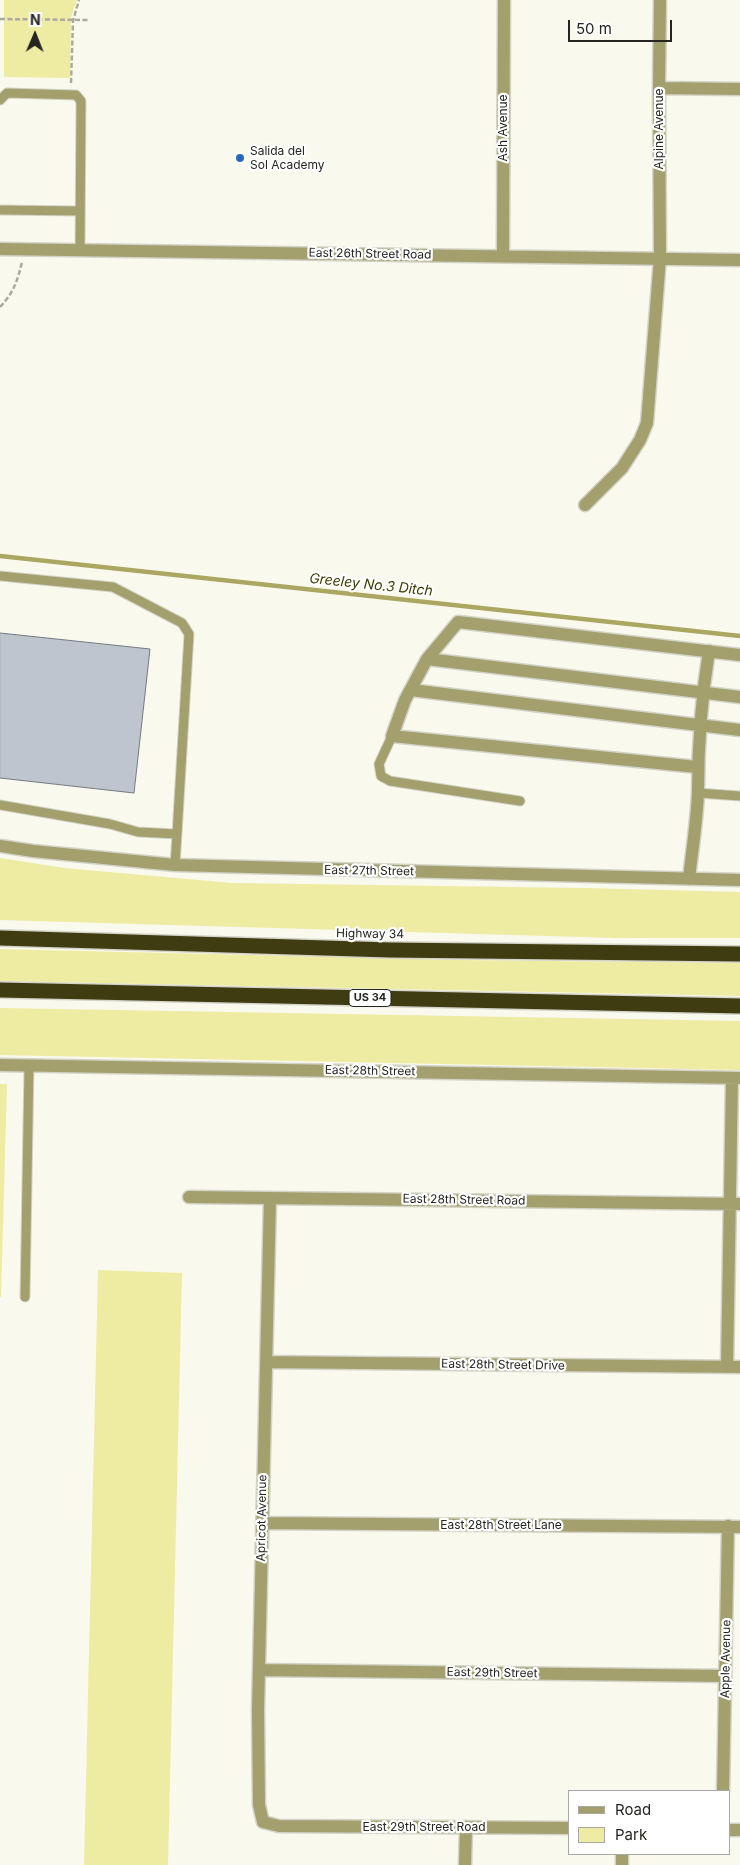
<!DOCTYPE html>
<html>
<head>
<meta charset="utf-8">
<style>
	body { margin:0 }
	#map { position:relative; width:740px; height:1865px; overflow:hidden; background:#f9f9ed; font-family:Inter,sans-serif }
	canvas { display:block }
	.legend { position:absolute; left:568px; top:1790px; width:162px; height:65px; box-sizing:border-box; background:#fff; border:1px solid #a8a8a6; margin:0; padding:6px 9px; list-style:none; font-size:15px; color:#252521 }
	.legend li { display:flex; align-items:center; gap:10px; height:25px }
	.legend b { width:25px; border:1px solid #a8a8a6 }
	.north { position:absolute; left:10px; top:10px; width:50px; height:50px; -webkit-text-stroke:4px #fff; paint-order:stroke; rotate:1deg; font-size:14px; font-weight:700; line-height:20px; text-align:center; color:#252521 }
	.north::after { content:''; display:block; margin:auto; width:18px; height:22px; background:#252521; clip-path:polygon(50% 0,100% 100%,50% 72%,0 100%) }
	.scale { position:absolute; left:568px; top:20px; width:104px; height:22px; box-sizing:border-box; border:2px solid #252521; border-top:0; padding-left:6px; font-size:15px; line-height:18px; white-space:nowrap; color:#252521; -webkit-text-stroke:4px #fff; paint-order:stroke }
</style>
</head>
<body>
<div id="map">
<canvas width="740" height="1865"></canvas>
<ul class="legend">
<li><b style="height:6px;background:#a3a06e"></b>Road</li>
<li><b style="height:14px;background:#eeeba2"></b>Park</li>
</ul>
<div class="north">N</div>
<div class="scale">50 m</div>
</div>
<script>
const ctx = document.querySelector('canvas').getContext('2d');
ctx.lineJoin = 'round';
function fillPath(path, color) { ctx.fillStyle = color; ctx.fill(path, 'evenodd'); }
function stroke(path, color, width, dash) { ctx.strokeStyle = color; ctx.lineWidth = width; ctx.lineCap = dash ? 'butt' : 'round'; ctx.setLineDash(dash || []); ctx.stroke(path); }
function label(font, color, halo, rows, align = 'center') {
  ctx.font = font + ' Inter,sans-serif'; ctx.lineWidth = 4.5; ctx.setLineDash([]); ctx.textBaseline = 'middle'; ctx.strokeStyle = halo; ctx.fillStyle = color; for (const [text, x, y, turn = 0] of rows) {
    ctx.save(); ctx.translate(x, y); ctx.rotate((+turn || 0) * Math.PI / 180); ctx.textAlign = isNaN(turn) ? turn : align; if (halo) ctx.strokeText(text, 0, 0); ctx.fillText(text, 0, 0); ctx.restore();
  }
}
const green = new Path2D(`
	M4,0h73l-6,17 -1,61 -66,-1z
	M0,858l64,10 168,15 352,5 156,4v46h-125l-615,-18z
	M0,949l458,11 282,3v33l-740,-15z
	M0,1008l740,13v49l-740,-15z
	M0,1084h7l-6,213h-1z
	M98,1270l84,3 -14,592h-84z`);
const stream = new Path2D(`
	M0,556l740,80`);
const building = new Path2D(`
	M0,633l150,16 -16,144 -134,-15z`);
const path = new Path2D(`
	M0,19l88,1
	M71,83l2,-62 6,-21
	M0,307c14,-15 17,-25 22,-45`);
const lane = new Path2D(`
	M0,100l7,-7 69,2 5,6 -1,149
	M0,210l80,1
	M0,576l113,11 69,36 7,11 -12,200
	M392,736l-13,28 2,12 9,5 130,20
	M698,793l42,3
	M0,805l110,19 28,8 39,2 -2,31
	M25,1297l4,-231`);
const street = new Path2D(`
	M659,88l81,1
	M0,249l740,11
	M503,256l1,-256
	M585,505l37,-37 18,-28 7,-17 13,-165 -1,-170 1,-88
	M427,659l313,38
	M411,690l329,40
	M697,767l-305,-31 13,-36 22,-41 31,-37 282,33
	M0,846l33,5 142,14 565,15
	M689,879c3,-29 8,-58 9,-87 0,-50 3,-92 11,-141
	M0,1065l740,13
	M189,1197l551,7
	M270,1198l-12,512 1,95 4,17 16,4 290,2
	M266,1362l474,5
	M727,1367l5,-289
	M262,1523l478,4
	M259,1670l466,6
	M723,1791l5,-265
	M729,1830h11
	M622,1854v11
	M465,1865l1,-38`);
const highway = new Path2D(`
	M0,938l390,12 350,4
	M0,990l740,16`);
const markers = [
	[240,158,5,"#2868ba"]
];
const shields = [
	[370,998,42]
];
const shieldNames = [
	["US 34",370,998]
];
const streetNames = [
	["Ash Avenue",503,128,-90],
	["Alpine Avenue",659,129,-90],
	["East 26th Street Road",370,254,1],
	["East 27th Street",369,871,1],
	["Highway 34",370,934,1],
	["East 28th Street",370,1071,1],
	["East 28th Street Road",464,1200,1],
	["East 28th Street Drive",503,1365,1],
	["Apricot Avenue",262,1518,-89],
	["East 28th Street Lane",501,1525],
	["Apple Avenue",726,1659,-89],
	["East 29th Street",492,1673,1],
	["East 29th Street Road",424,1827]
];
const poiNames = [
	["Salida del",250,151],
	["Sol Academy",250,165]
];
const waterNames = [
	["Greeley No.3 Ditch",371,585,6]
];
fillPath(green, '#eeeba2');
stroke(stream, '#aba760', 4.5);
fillPath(building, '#bec5cf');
stroke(building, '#747a83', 1);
stroke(lane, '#d3d3c8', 11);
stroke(street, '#d3d3c8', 15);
stroke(highway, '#d3d3c8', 18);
stroke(path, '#aaaaa1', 2.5, [5, 2.5]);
stroke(lane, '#a3a06e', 9);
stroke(street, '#a3a06e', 12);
stroke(highway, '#3f3c12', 15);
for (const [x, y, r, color] of markers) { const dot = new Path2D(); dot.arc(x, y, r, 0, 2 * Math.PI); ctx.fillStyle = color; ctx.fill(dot); stroke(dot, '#fff', 2); }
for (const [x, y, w] of shields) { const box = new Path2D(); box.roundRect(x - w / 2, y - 8.5, w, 17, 4); ctx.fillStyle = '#fff'; ctx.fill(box); stroke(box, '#252521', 1); }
label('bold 11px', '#252521', null, shieldNames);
label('12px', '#252521', '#fff', streetNames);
label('12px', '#252521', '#fff', poiNames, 'left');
label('italic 14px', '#3e3b00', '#fff', waterNames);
</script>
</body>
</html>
